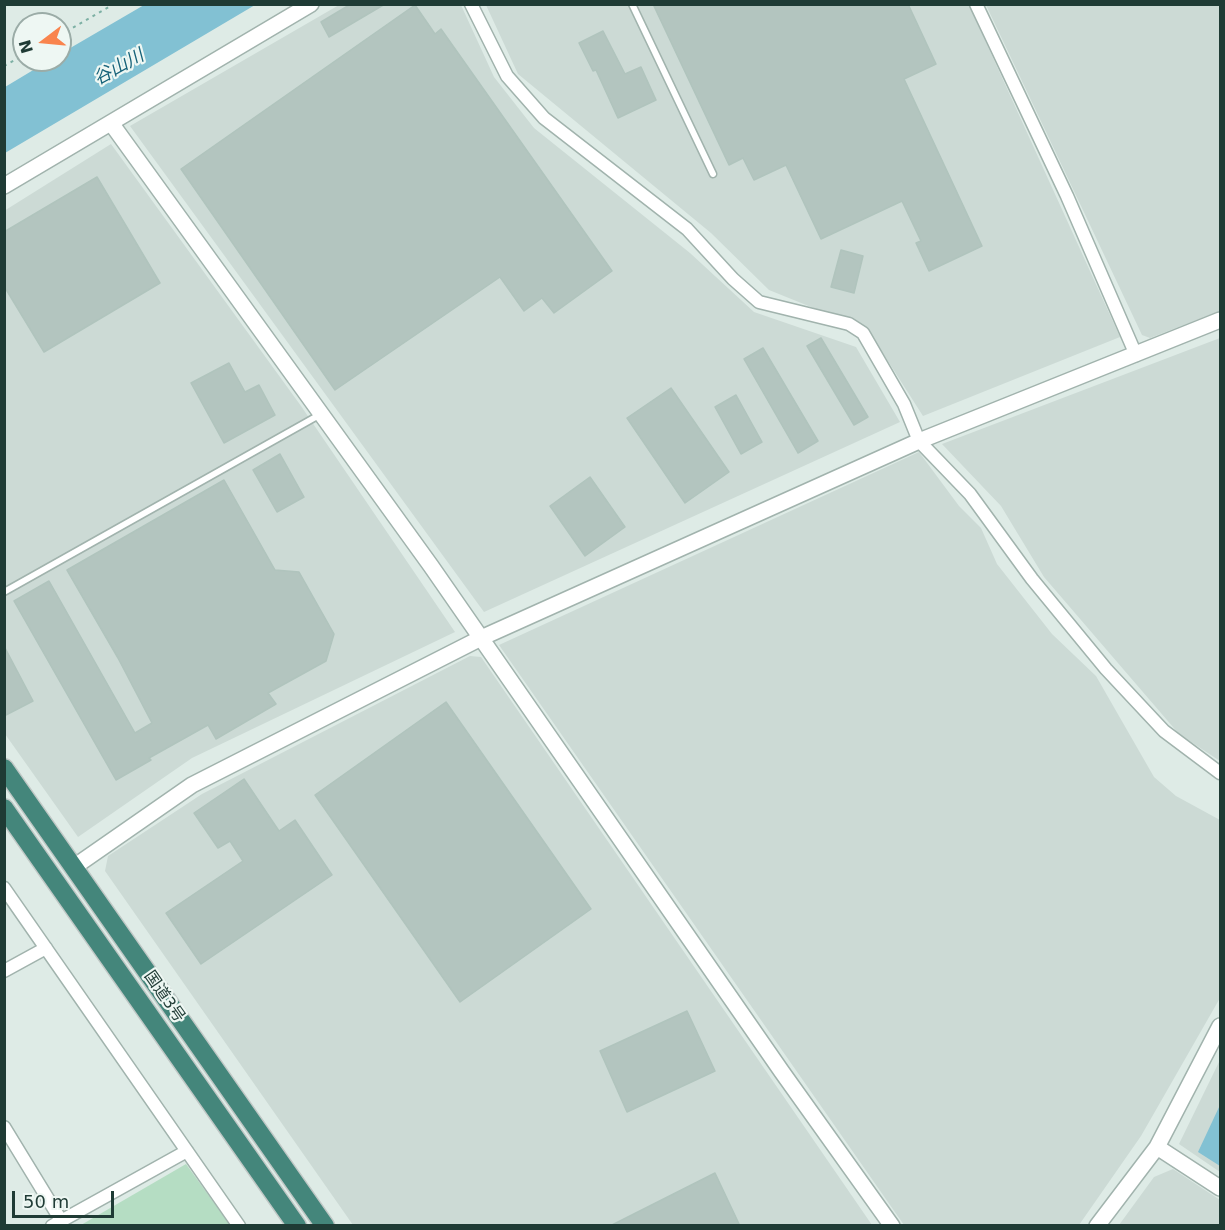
<!DOCTYPE html>
<html>
<head>
<meta charset="utf-8">
<style>
	body { margin:0 }
	#map { position:relative; width:1225px; height:1230px; overflow:hidden; background:#deebe6; font-family:"DejaVu Sans",sans-serif }
	canvas { display:block }
	.frame { position:absolute; inset:0; border:6px solid #1f3b35; pointer-events:none }
	.north { position:absolute; left:12px; top:12px; width:60px; height:60px; box-sizing:border-box; background:#eef7f3; border:2px solid #9baca7; border-radius:50%; rotate:254deg; font-size:16px; font-weight:700; line-height:24px; text-align:center; color:#1f3b35 }
	.north::after { content:''; display:block; margin:auto; width:21px; height:27px; background:#f9844d; clip-path:polygon(50% 0,100% 100%,50% 72%,0 100%) }
	.scale { position:absolute; left:12px; top:1191px; width:102px; height:27px; box-sizing:border-box; border:3px solid #1f3b35; border-top:0; padding-left:8px; font-size:18px; line-height:21px; white-space:nowrap; color:#1f3b35; -webkit-text-stroke:4px #eef7f3; paint-order:stroke }
</style>
</head>
<body>
<div id="map">
<canvas width="1225" height="1230"></canvas>
<div class="frame"></div>
<div class="north">N</div>
<div class="scale">50 m</div>
</div>
<script>
const ctx = document.querySelector('canvas').getContext('2d');
ctx.lineJoin = 'round';
function fillPath(path, color) { ctx.fillStyle = color; ctx.fill(path, 'evenodd'); }
function stroke(path, color, width, dash) { ctx.strokeStyle = color; ctx.lineWidth = width; ctx.lineCap = dash ? 'butt' : 'round'; ctx.setLineDash(dash || []); ctx.stroke(path); }
function label(font, color, halo, rows, align = 'center') {
  ctx.font = font + ' "DejaVu Sans","Noto Sans JP",sans-serif'; ctx.lineWidth = 4.5; ctx.setLineDash([]); ctx.textBaseline = 'middle'; ctx.strokeStyle = halo; ctx.fillStyle = color; for (const [text, x, y, turn = 0] of rows) {
    ctx.save(); ctx.translate(x, y); ctx.rotate((+turn || 0) * Math.PI / 180); ctx.textAlign = isNaN(turn) ? turn : align; if (halo) ctx.strokeText(text, 0, 0); ctx.fillText(text, 0, 0); ctx.restore();
  }
}
const built = new Path2D(`
	M339,5h122l33,72 40,51 156,125 64,59 102,35 44,75 -416,190 -354,-486z
	M486,5h483l151,332 -197,79 -55,-86 -99,-40 -58,-57 -193,-159z
	M986,5h234v306l-70,27 -8,-3z
	M111,144l190,262 154,226 -263,126 -114,79 -73,-103 -1,-523z
	M1220,338v423l-41,-27 -135,-157 -43,-71 -59,-62z
	M919,452l40,54 22,22 16,36 55,70 44,42 58,101 22,19 44,24v178l-79,138 -62,89h-175l-405,-580z
	M470,656l11,1 391,568h-519l-248,-354 3,-15 94,-62z
	M1220,1060v112l-41,-28z
	M1173,1169l47,31v25h-101l35,-48z`);
const green = new Path2D(`
	M186,1164l44,61h-149z`);
const water = new Path2D(`
	M144,5h111l-250,148v-66l45,-27h10v-6z
	M1220,1105v61l-22,-14z`);
const building = new Path2D(`
	M351,4h34l-56,33 -8,-15z
	M653,4h255l28,60 -32,15 78,167 -53,25 -13,-28 5,-2 -19,-40 -81,38 -35,-74 -32,15 -11,-22 -14,7z
	M415,5l20,29 6,-5 171,242 -58,42 -12,-15 -18,13 -24,-34 -165,113 -154,-221z
	M603,31l22,43 16,-7 15,33 -38,18 -22,-48 -3,1 -14,-28z
	M97,177l63,106 -116,69 -40,-66v-54z
	M841,250l22,6 -9,37 -23,-6z
	M821,338l47,79 -14,8 -47,-79z
	M763,348l55,93 -20,12 -54,-94z
	M229,363l16,29 14,-7 16,30 -51,28 -33,-60z
	M671,388l58,84 -44,31 -58,-85z
	M736,395l26,47 -21,12 -26,-47z
	M280,454l24,43 -27,15 -24,-42z
	M590,477l35,50 -40,29 -35,-50z
	M224,480l51,90 24,2 35,62 -8,27 -58,32 8,11 -60,35 -8,-14 -59,33 2,2 -35,20 -102,-179 35,-20 86,152 17,-10 -34,-65 -51,-88z
	M4,646l29,55 -29,15z
	M446,702l145,207 -131,93 -145,-207z
	M244,779l35,52 16,-11 37,55 -131,89 -35,-51 77,-52 -13,-20 -12,7 -24,-35z
	M687,1011l28,60 -88,41 -27,-61z
	M715,1173l25,53h-130z`);
const path = new Path2D(`
	M60,35l54,-31
	M4,66l20,-11`);
const service = new Path2D(`
	M632,4l81,170
	M4,592l317,-178`);
const minor = new Path2D(`
	M471,4l36,72 37,42 143,111 46,50 26,23 90,22 14,9 41,71 15,37 51,53 62,85 74,90 58,62 56,42
	M976,4l91,192 69,159
	M4,888l235,338
	M4,971l42,-23
	M4,1127l58,95
	M52,1226l135,-75`);
const tertiary = new Path2D(`
	M111,123l320,443 351,506 110,154
	M4,186l307,-182
	M74,867l118,-82 289,-147 438,-197 301,-121
	M1157,1147l63,41
	M1097,1226l60,-79 63,-121`);
const trunk = new Path2D(`
	M4,768l321,458
	M4,808l293,418`);
const streetNames = [
	["国道3号",164,997,55]
];
const waterNames = [
	["谷山川",119,68,-29]
];
fillPath(built, '#ccdad5');
fillPath(green, '#b5ddc3');
fillPath(water, '#82c1d3');
fillPath(building, '#b3c5bf');
stroke(building, '#b0c4bd', 1.5);
stroke(service, '#a1b3ad', 9);
stroke(minor, '#a1b3ad', 15);
stroke(tertiary, '#a1b3ad', 18);
stroke(trunk, '#c0c8c6', 21);
stroke(path, '#7db0a4', 2, [3, 4.5]);
stroke(service, '#fff', 6);
stroke(minor, '#fff', 12);
stroke(tertiary, '#fff', 15);
stroke(trunk, '#44867b', 18);
label('16px', '#1f3b35', '#eef7f3', streetNames);
label('italic 18px', '#166279', '#eef7f3', waterNames);
</script>
</body>
</html>
